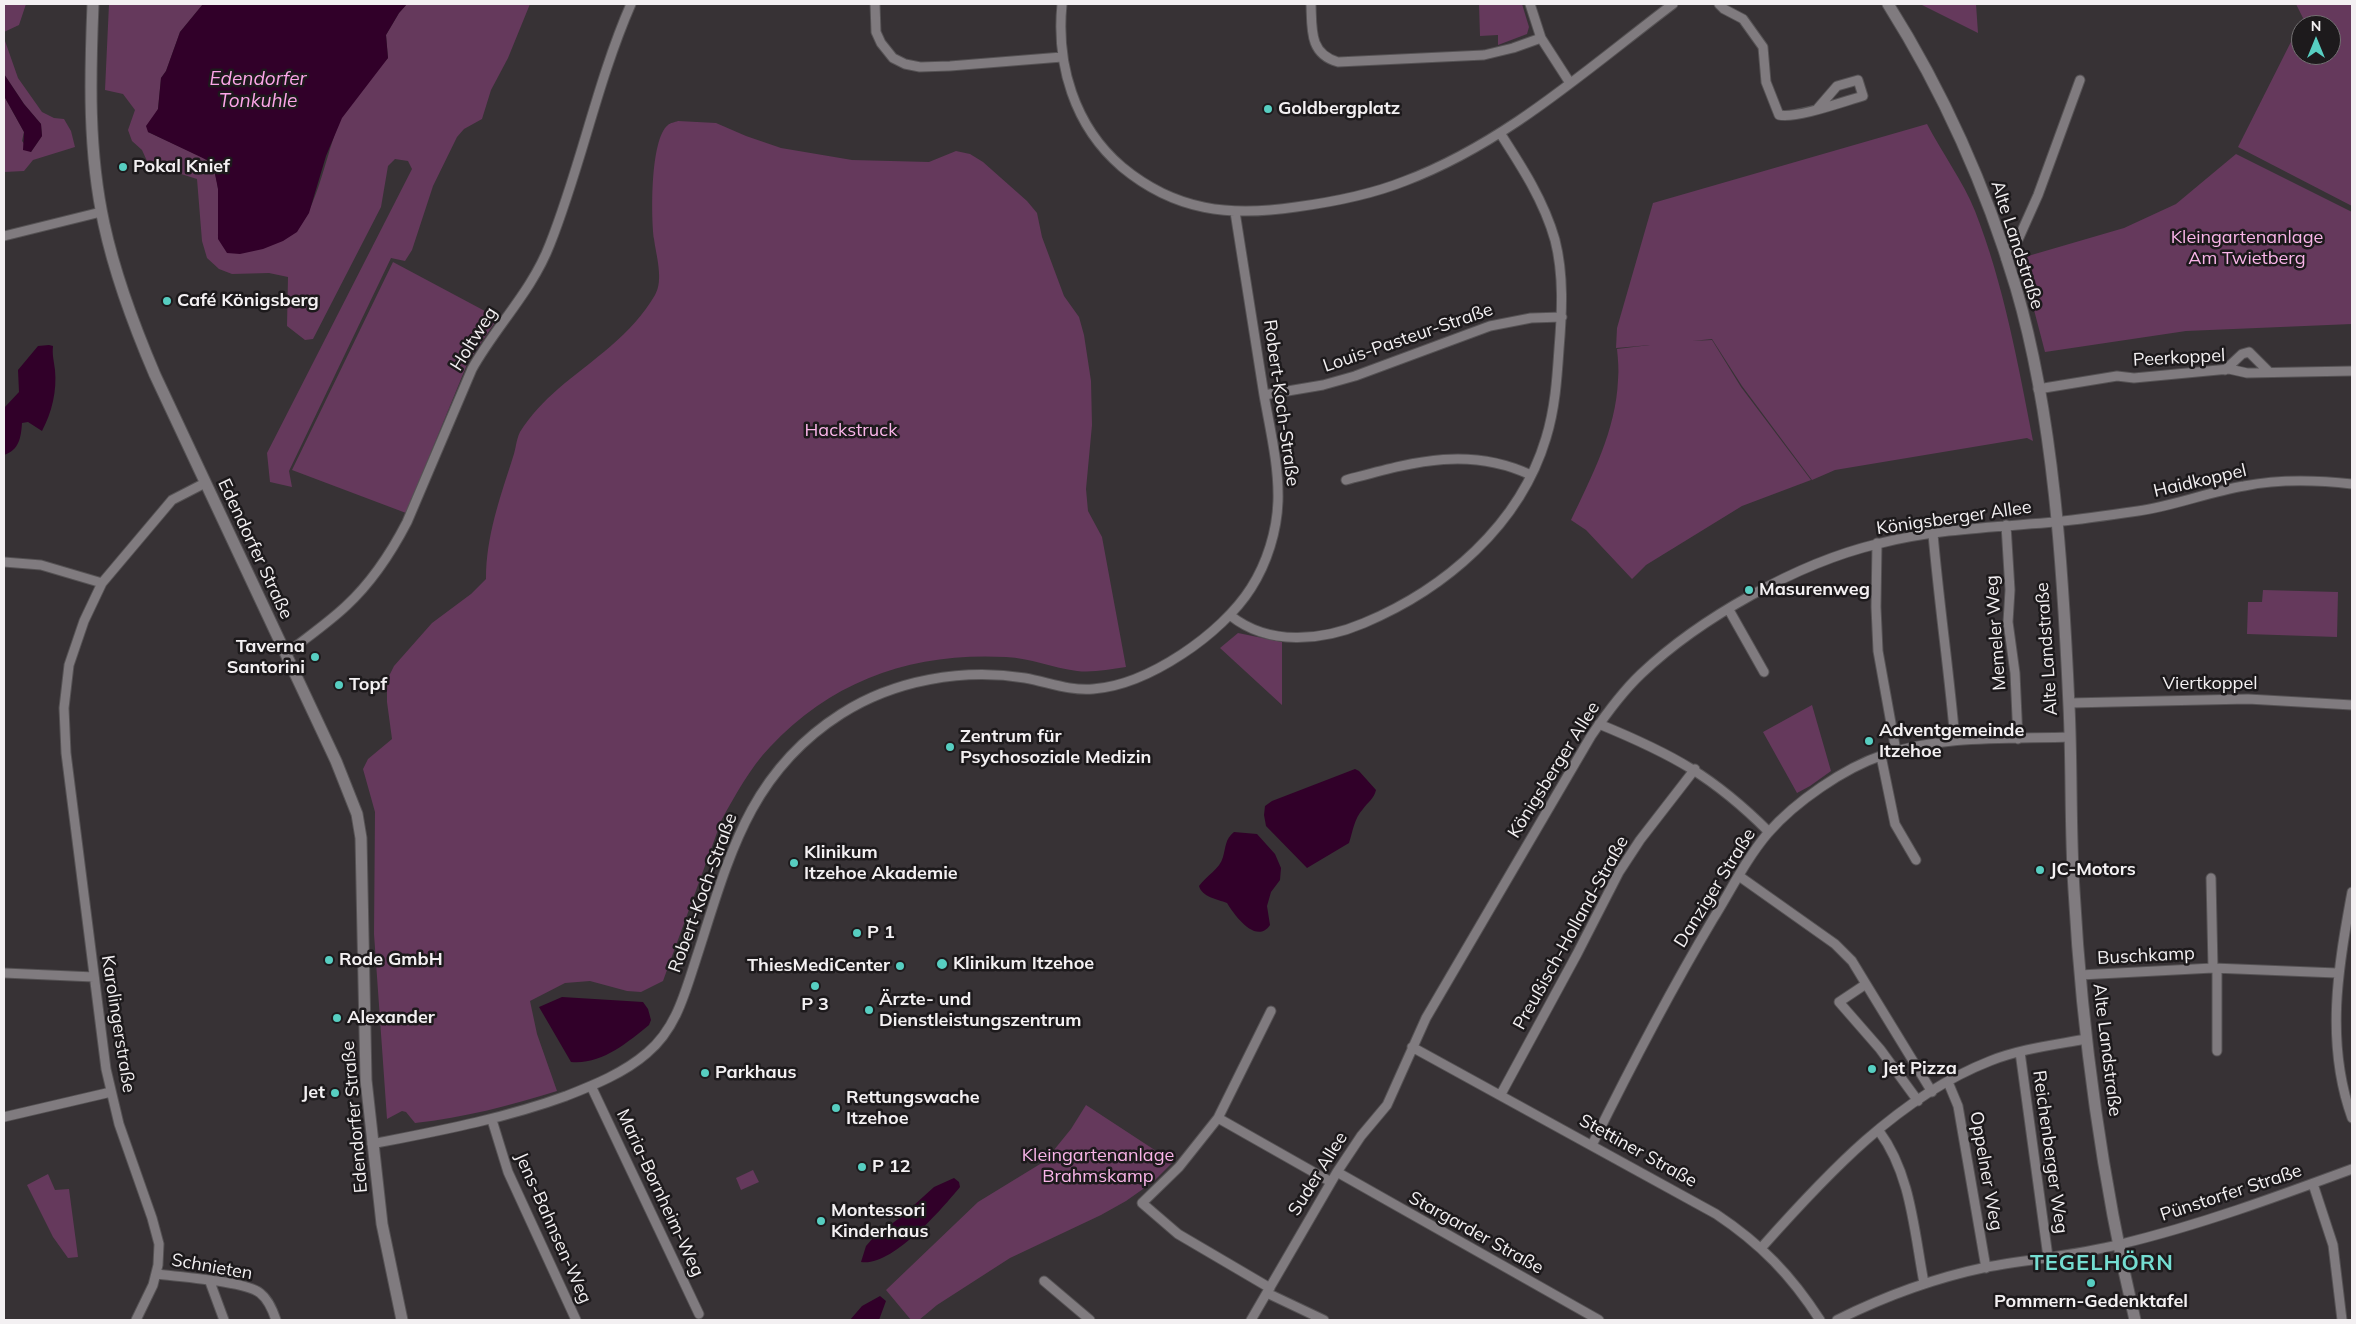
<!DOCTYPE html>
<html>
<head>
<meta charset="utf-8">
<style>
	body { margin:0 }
	#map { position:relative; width:2356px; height:1324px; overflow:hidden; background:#373235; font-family:Mulish,sans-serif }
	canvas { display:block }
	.frame { position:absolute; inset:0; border:5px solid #f3f0f2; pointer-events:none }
	.north { position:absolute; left:2291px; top:15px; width:50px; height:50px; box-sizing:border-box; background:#1d1a1c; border:1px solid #737072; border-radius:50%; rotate:0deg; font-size:14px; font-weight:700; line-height:20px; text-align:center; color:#f3f0f2 }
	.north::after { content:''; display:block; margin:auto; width:18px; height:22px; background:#57cec1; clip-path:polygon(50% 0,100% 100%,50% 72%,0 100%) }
</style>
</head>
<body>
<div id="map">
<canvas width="2356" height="1324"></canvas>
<div class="frame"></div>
<div class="north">N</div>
</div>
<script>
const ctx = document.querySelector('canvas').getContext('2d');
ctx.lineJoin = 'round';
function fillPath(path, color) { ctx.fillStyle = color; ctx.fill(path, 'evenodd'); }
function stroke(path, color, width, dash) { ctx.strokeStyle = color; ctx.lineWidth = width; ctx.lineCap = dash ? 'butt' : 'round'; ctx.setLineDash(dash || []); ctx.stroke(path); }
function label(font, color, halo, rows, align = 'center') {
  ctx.font = font + ' Mulish,sans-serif'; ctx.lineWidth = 5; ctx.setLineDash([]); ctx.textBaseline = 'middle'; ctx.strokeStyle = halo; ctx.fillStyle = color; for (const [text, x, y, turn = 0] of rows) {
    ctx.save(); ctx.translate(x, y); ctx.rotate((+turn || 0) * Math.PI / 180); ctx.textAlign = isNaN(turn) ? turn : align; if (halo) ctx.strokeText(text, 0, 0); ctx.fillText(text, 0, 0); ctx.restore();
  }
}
const green = new Path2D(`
	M4,4h22l-7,21 -15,7z
	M109,4h94l-23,28 -14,39 -5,7 -3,31 -10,23 54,25c23,14 16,59 16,82l72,-3c26,-16 37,-88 51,-118 8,-16 34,-47 47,-60l-2,-23 13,-22 8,-9h123l-22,54 -17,32 -9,29 -18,10 -7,8 -24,49 -21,64 -7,11 -14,-3 -102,213 3,16 -22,-5 -3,-29 145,-284 -4,-8 -13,-2 -7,7 -7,41 -68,132 -8,1 -18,-14 1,-49 -19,-4 -37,1 -13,-5 -12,-11 -5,-17 -5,-62 -35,-11 -15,-7 -5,-11 -10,-9 -4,-11 7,-20 -12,-16 -18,-4z
	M1479,4h43l7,23 -2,7 -29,11v-10l-18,1z
	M1920,4h56l2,29z
	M2296,4h56v202l-114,-59 65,-129zM2301,25h30v30h-30z
	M4,38l14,40 24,34 12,6 10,1 7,12 4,16 -42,13 -9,11 -20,1v-76l20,36 -2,9 9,11 11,-16 -1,-12 -17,-20 -20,-30z
	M678,121l38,2 30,13 35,12 71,12 77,2 27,-11 14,3 13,8 44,39 10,12 5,24 22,59 15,21 5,18 7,46 1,44 -6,64 2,22 14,26 24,130c-17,2 -33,6 -49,4 -24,-3 -47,-13 -71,-14 -91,-5 -173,22 -236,90 -20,21 -34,47 -48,72l-59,162 -22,11 -14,-1 -37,-10 -25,2 -35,18 7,33 20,57c-46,14 -93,27 -142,32l-9,-11 -4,-1 -15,8 -13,-185 1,-122 -12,-43 5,-10 24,-20 -5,-37v-22l7,-14 38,-43 39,-29 15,-15c0,-43 14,-81 27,-122 3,-8 3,-17 7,-25 10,-16 24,-31 38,-43 34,-29 74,-54 97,-94 9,-15 1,-40 -1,-56 -3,-22 -4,-100 14,-114 2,-2 7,-3 10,-4z
	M1927,124c15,29 36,57 48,87 29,74 43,153 58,230l-6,-3 -192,32 -23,10 -70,-94 -30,-47 -20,2 20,-1 29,47 70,93 -69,26 -96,59 -14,14 -46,-49 -15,-10c21,-44 45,-90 47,-140 1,-10 0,-21 -1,-31l33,-4 -34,3 1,-20 36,-125z
	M2236,154l116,58v112l-166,7 -141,21 -23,-88 6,-8 96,-28 52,-24z
	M393,262l105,56 -30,44 -62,151 -114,-43z
	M2263,590l75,2 -1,45 -90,-3 1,-32h14z
	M1238,633l44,9v63l-62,-57z
	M1812,705l19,66 -21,15 -13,7 -34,-61z
	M1086,1105l87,57 -20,20 -27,19 -25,14 -91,43 -73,47 -18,15h-8l-25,-30 92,-88 67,-41 26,-32z
	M753,1170l6,12 -18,8 -5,-12z
	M48,1174l7,16 14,-1 9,68 -10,1 -15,-21 -26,-52z`);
const water = new Path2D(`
	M203,4h204l-8,9 -13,22 2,23 -46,60 -16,38 -17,57 -12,19 -14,9 -20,8 -23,5 -13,-1 -9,-14v-50l-4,-20 -5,-8 -61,-29 -2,-6 12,-17 3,-31 5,-7 14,-39z
	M4,74l20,30 17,20 1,12 -11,16 -8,-2 1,-18 -20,-36z
	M49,345l4,1c-1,9 1,15 2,24 2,21 -3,42 -13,61l-14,-9 -6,1c-1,15 -3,27 -18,32v-47l15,-16 -1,-22 20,-24z
	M1355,769l4,2 17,19c-2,9 -8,12 -13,19 -9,10 -10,22 -14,34l-42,25 -41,-42 -2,-11 1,-9 7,-5z
	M1234,832l23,2 18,20 6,14 -1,12 -9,12 -4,14 3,19c-14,21 -37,-12 -43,-22 -10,-4 -25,-6 -28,-17 7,-10 21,-17 24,-29 3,-10 2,-18 11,-25z
	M562,997l81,5 5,7 3,11 -2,5c-22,18 -48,40 -78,37l-32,-55z
	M954,1178l5,4 1,5c-19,23 -68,80 -99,75l5,-16 7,-8 29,-22 32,-29z
	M880,1296l6,5 -7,19h-29l12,-14z`);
const minor = new Path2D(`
	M875,4l1,28 5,11 12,15 12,6 15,3 30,-1 112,-9
	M1062,4c-6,60 12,122 60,163 53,44 108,50 174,40 37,-5 74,-12 109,-26 101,-38 183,-113 268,-177
	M1311,4c1,25 -2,50 27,58l146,-7 29,-7 28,-10
	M1530,4l11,34 29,45
	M1719,4l5,5 19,10 20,28 3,35 13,33c17,4 66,-14 84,-19l-5,-16 -21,6 -19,22
	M4,236l97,-24
	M2006,259l7,-8 25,-56 42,-115
	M2225,370l17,-16 7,-2 20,20
	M2038,389l79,-13 17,2 95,-9 18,4 105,-2
	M1264,395l59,-10 32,-9 135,-50 41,-8 31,-1
	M1346,480c64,-17 121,-35 185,-5
	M2006,525l4,65 -2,32 7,51 3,66
	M1933,534c6,69 16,137 22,206
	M1877,543l-1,64 2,44 18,100
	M4,562l37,3 61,18
	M1729,610l35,62
	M1231,616c38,30 91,25 133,7 81,-34 156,-98 182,-185 9,-29 11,-59 13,-89 3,-36 5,-74 -4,-109 -11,-39 -33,-73 -55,-107
	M286,654c20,-16 42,-31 60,-48 26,-24 45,-53 61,-84l65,-153c24,-43 60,-78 78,-125 31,-78 47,-162 81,-240
	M2069,703l179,-4 104,6
	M1599,724c73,30 114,52 170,108
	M1881,756l14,68 21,36
	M1739,876l96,68 17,17 14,23
	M2211,878l2,90
	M2352,892c-14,75 -27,151 0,226
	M2217,968v83
	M4,973l90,4
	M2080,975l133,-7 124,5
	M1412,1047l304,167c45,30 75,61 104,106
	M2020,1052l28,205
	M1948,1082l10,24 28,162
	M591,1086l108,228
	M1501,1094l76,-140 42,-82 21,-32 55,-71
	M1918,1101l-38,-52 -41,-47 27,-18 66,108
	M4,1117l107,-25
	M1218,1118l113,64
	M492,1120l16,52 68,148
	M1879,1131c32,43 35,100 45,152
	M372,1144c66,-13 131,-25 194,-48 28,-11 58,-23 81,-43 29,-24 38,-60 49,-94 32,-98 51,-185 145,-245 53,-34 122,-46 184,-36 23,4 44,13 68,11 55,-4 129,-55 158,-101 16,-25 26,-57 27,-87 1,-35 -8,-72 -14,-106 -10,-61 -19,-122 -29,-183
	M1592,1145c38,-77 77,-152 121,-226 18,-29 33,-60 55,-86 27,-31 76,-65 115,-78 60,-20 125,-16 187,-18
	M1337,1172l262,148
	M2313,1184l20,61 9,75
	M1762,1247c64,-72 136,-150 228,-186 30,-12 64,-16 96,-22
	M156,1274c23,3 89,7 104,19 9,7 13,18 16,27
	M1044,1281l46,39
	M210,1282l14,38
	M1270,1288l-92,-54 -36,-31 37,-36 39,-49 53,-107
	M1267,1293l57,27
	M136,1320l17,-35 5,-20 1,-21 -7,-26 -33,-94 -13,-55 -40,-316 -2,-45 5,-43 15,-44 18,-38 70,-83 33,-17
	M1251,1320l86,-148 24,-36 26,-31 39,-87 165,-282c15,-22 31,-44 50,-62 59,-56 157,-111 236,-130 58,-15 119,-17 178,-22 28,-3 56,-7 83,-11 36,-5 70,-19 106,-25 35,-7 73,-6 108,-2
	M1837,1320c48,-24 97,-42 150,-53 44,-8 91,-12 134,-23 79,-19 155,-47 231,-75`);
const tertiary = new Path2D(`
	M93,4c-3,73 -5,147 11,220 11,51 30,102 51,151l181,386 21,53 4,24 5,242 16,144 20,96
	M1888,4c56,89 98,183 128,284 38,129 47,284 53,418 3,61 1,122 5,184 8,144 28,289 61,430`);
const markers = [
	[1268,109,5,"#57cec1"],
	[123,167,5,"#57cec1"],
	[167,301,5,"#57cec1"],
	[1749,590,5,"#57cec1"],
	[315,657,5,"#57cec1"],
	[339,685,5,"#57cec1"],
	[1869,741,5,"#57cec1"],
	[950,747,5,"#57cec1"],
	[794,863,5,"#57cec1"],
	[2040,870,5,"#57cec1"],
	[857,933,5,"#57cec1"],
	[329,960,5,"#57cec1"],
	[942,964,6,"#57cec1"],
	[900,966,5,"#57cec1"],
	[815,986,5,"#57cec1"],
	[869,1010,5,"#57cec1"],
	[337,1018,5,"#57cec1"],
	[1872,1069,5,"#57cec1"],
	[705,1073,5,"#57cec1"],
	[335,1093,5,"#57cec1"],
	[836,1108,5,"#57cec1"],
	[862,1167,5,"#57cec1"],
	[821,1221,5,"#57cec1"],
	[2091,1283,5,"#57cec1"]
];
const poiNames = [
	["Goldbergplatz",1278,109],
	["Pokal Knief",133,167],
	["Café Königsberg",177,301],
	["Masurenweg",1759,590],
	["Taverna",305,647,"right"],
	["Santorini",305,668,"right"],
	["Topf",349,685],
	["Adventgemeinde",1879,731],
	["Itzehoe",1879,752],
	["Zentrum für",960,737],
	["Psychosoziale Medizin",960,758],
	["Klinikum",804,853],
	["Itzehoe Akademie",804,874],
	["JC-Motors",2050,870],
	["P 1",867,933],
	["Rode GmbH",339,960],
	["Klinikum Itzehoe",953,964],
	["ThiesMediCenter",890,966,"right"],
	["Ärzte- und",879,1000],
	["Dienstleistungszentrum",879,1021],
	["P 3",815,1005,"center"],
	["Alexander",347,1018],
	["Jet Pizza",1882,1069],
	["Parkhaus",715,1073],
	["Jet",325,1093,"right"],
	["Rettungswache",846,1098],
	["Itzehoe",846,1119],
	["P 12",872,1167],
	["Montessori",831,1211],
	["Kinderhaus",831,1232],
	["Pommern-Gedenktafel",2091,1302,"center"]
];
const parkNames = [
	["Kleingartenanlage",2247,238],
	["Am Twietberg",2247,259],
	["Hackstruck",851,431],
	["Kleingartenanlage",1098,1156],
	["Brahmskamp",1098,1177]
];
const streetNames = [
	["Alte Landstraße",2017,245,72],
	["Louis-Pasteur-Straße",1408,338,-19],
	["Holtweg",474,339,-58],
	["Peerkoppel",2179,358,-3],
	["Robert-Koch-Straße",1281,403,82],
	["Haidkoppel",2200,481,-13],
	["Königsberger Allee",1954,518,-8],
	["Edendorfer Straße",255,549,65],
	["Memeler Weg",1996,633,-94],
	["Alte Landstraße",2047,649,-94],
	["Viertkoppel",2210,684],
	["Königsberger Allee",1554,770,-58],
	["Danziger Straße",1715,888,-58],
	["Robert-Koch-Straße",703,893,-70],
	["Preußisch-Holland-Straße",1571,933,-61],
	["Buschkamp",2146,956,-3],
	["Karolingerstraße",118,1024,81],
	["Alte Landstraße",2107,1050,83],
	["Edendorfer Straße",355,1117,-95],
	["Stettiner Straße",1638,1151,29],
	["Reichenberger Weg",2050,1152,82],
	["Oppelner Weg",1986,1171,80],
	["Suder Allee",1318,1174,-58],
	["Maria-Bornheim-Weg",660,1193,65],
	["Pünstorfer Straße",2231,1193,-18],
	["Jens-Bahnsen-Weg",553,1228,66],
	["Stargarder Straße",1476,1233,29],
	["Schnieten",212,1267,10]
];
const waterNames = [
	["Edendorfer",258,79],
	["Tonkuhle",258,101]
];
const districtNames = [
	["TEGELHÖRN",2102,1263]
];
fillPath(green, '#65395c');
fillPath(water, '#310029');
stroke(minor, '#555254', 11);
stroke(tertiary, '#555254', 13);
stroke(minor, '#807b7f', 9);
stroke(tertiary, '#807b7f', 11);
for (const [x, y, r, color] of markers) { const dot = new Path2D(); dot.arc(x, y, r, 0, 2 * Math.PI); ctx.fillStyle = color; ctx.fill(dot); stroke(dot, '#1d1a1c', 2); }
label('bold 18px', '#f3f0f2', '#1d1a1c', poiNames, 'left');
label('18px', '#fab5e9', '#1d1a1c', parkNames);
label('18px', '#f3f0f2', '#1d1a1c', streetNames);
label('italic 19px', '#fca6e8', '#1d1a1c', waterNames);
ctx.letterSpacing = '1px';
label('bold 22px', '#74ddd1', '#1d1a1c', districtNames);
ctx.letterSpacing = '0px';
</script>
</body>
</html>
